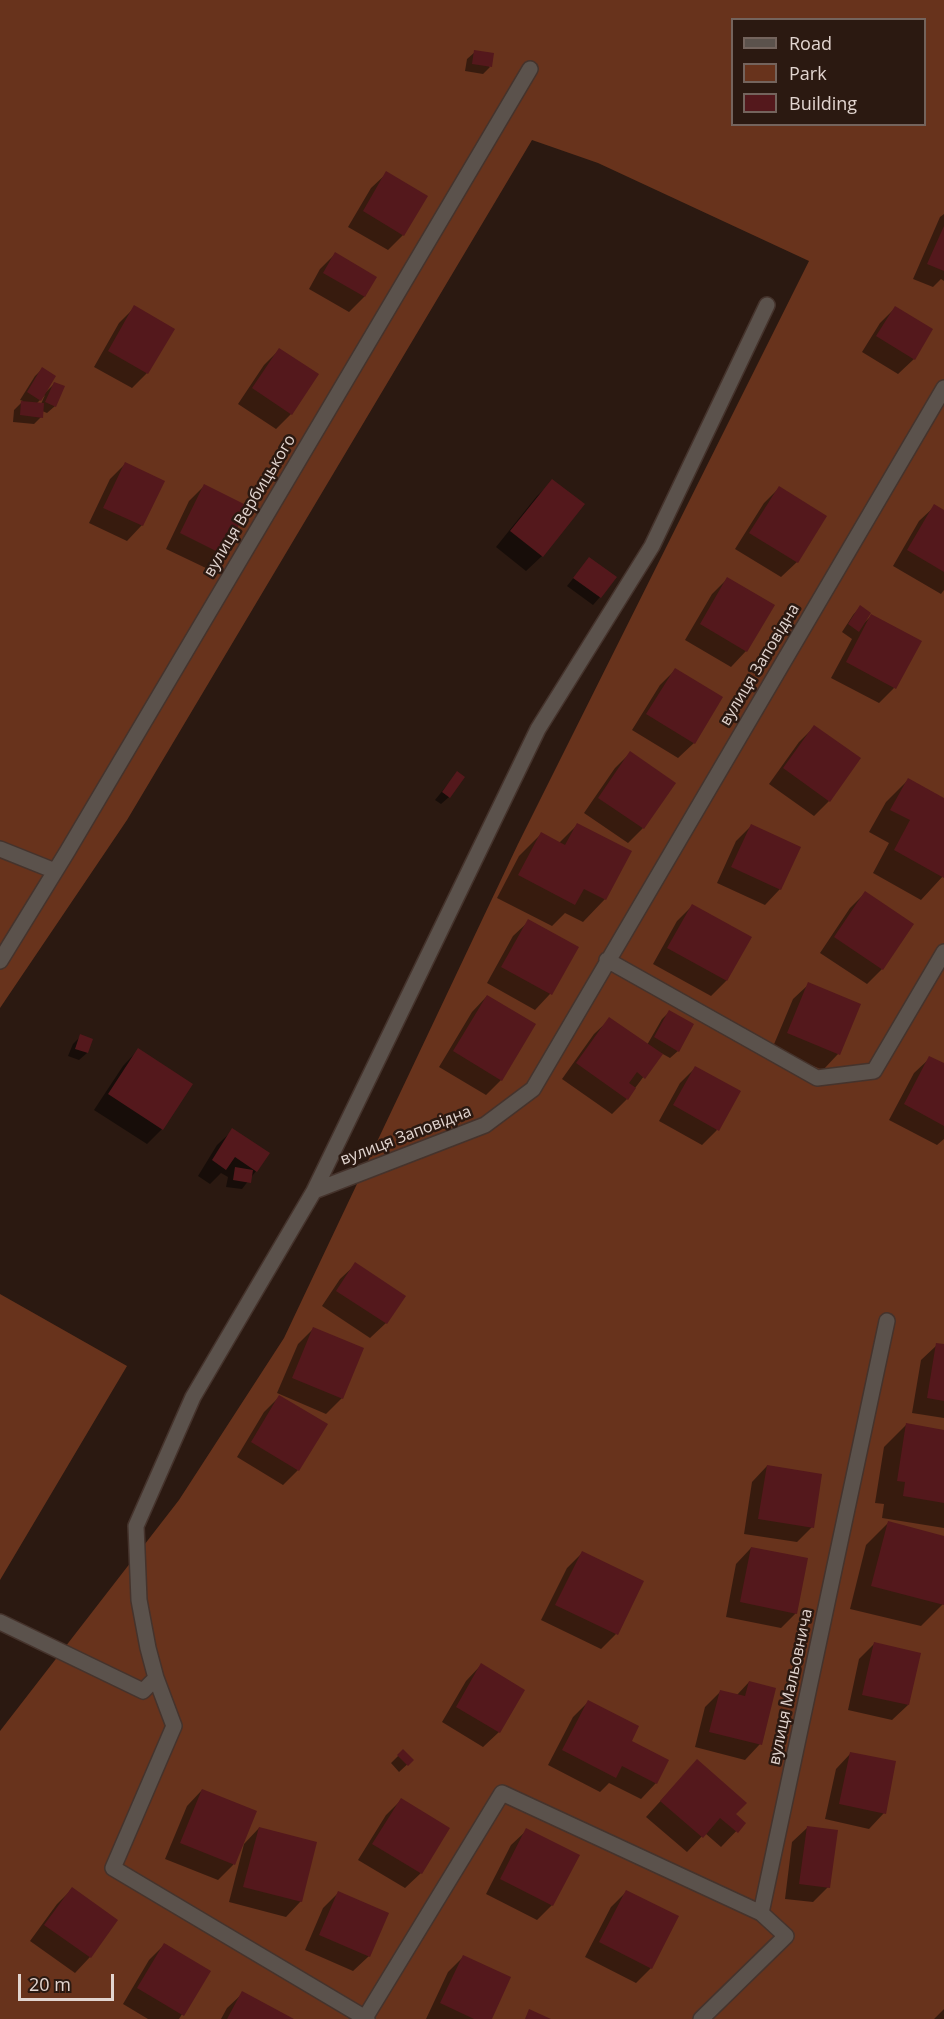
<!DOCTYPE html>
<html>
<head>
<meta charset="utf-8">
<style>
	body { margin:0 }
	#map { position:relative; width:944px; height:2019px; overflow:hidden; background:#2b1911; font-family:"Open Sans",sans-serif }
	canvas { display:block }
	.legend { position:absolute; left:731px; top:18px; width:195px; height:108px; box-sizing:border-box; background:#2b1911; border:2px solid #74645d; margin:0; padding:8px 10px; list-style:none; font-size:18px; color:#e2d5d0 }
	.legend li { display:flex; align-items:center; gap:12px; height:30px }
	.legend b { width:30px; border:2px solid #74645d }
	.scale { position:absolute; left:18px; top:1974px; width:96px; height:27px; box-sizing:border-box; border:3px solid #e2d5d0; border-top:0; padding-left:8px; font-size:18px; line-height:21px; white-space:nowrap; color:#e2d5d0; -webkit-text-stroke:4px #2b1911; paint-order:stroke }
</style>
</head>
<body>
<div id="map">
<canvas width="944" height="2019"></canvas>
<ul class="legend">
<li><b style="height:8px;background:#5b524c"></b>Road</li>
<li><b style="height:16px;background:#68331c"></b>Park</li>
<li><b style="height:16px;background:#54181c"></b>Building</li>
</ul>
<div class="scale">20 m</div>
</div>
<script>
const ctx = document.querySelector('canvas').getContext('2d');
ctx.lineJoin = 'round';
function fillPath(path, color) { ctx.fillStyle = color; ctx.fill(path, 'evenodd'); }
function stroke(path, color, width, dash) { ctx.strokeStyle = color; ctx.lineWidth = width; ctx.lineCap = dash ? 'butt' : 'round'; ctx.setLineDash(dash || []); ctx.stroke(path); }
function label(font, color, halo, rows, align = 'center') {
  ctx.font = font + ' "Open Sans",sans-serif'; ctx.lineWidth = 5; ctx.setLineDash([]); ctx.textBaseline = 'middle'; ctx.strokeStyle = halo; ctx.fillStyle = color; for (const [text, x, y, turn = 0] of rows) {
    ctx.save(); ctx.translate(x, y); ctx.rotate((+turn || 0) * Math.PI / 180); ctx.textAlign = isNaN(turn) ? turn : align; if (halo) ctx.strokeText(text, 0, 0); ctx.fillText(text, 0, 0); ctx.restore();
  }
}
const green = new Path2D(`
	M0,0h944v2019h-944v-288l179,-231 105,-162 234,-494 291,-583 -211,-98 -66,-23 -405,680 -127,188zM732,20h192v104h-192z
	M0,1294l127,72 -127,214z`);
const shadow = new Path2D(`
	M475,52l15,15 -7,7 -18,-3 2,-12z
	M387,173l16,62 -15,15 -40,-23 23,-39z
	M944,214v67l-3,-2 -8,8 -20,-8 27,-62z
	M335,254l40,23 -11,20 -15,15 -40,-23 11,-20z
	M135,307l12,66 -15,15 -38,-21 25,-44z
	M895,308l19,51 -16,15 -36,-22 18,-29z
	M280,349l11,65 -15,15 -38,-25 26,-39z
	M42,369l4,23 8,-8 1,22 -8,7 -5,-2 -1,6 -7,7 -21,-2 1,-12 9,-9 -3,-1 15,-24zM45,395l-4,9h-5z
	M125,464l17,61 -15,16 -38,-18 21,-44z
	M553,481l30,23 -41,52 -16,15 -30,-24 41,-51z
	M204,486l19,68 -15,15 -42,-20 23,-48z
	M779,488l18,74 -16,15 -46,-28 29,-46z
	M935,506l9,6v78l-3,4 -48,-28 26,-45z
	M589,559l11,38 -7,8 -26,-19z
	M727,579l19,72 -15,16 -46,-27 27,-46z
	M860,607l4,16 7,-7 23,72 -15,15 -48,-25 21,-39 -10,-7 11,-17z
	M675,670l19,73 -16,15 -46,-28 28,-45z
	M814,727l15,74 -15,15 -45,-32 30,-42z
	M630,753l13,75 -15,15 -44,-30 31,-45z
	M457,773l-8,24 -8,7 -6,-4z
	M908,780l36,20v75l-23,25 -48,-27 16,-30 -20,-11 17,-30z
	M577,825l28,74 -22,23 -18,-9 -13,13 -55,-28 22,-42 22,-22 18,9z
	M751,826l29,63 -15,16 -48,-22 19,-42z
	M865,893l17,76 -15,15 -47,-31 30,-45z
	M692,906l58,32 -24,43 -15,15 -58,-32 24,-43z
	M529,921l48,27 -27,46 -15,16 -48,-27 26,-47z
	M809,984l50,21 -21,49 -15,16 -51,-21 21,-50z
	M487,996l14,84 -15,15 -47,-28 33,-55z
	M669,1012l9,39 -8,7 -9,-5 -34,46 -15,15 -50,-35 32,-45 16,-15 37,26 15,-26z
	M81,1036l6,17 -8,7 -11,-4 5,-12z
	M138,1050l24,79 -15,15 -53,-34 29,-44z
	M930,1058l14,7v74l-7,6 -48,-25 25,-47z
	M695,1068l22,62 -15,15 -43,-24 21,-38z
	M233,1130l23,41 -14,18 -16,-2 2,-10 -7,-4 -11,11 -12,-8 19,-31z
	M356,1264l48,32 -18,27 -16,15 -48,-32 18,-27z
	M313,1329l49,20 -20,49 -16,16 -49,-21 21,-49z
	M937,1345l7,1v72l-32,-5 9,-53z
	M279,1397l19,73 -15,15 -46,-28 27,-45z
	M906,1425l38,6v97l-62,-10 2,-14 -9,-1 9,-56z
	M767,1466l45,61 -15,15 -53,-8 8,-52z
	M888,1523l56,14 -1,67 -22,22 -71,-17 16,-64z
	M751,1548l45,65 -15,15 -55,-11 10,-53z
	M582,1553l34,81 -15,15 -60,-29 26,-52z
	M875,1643l33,62 -16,15 -44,-10 11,-51z
	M481,1665l18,67 -16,15 -41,-25 24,-41z
	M749,1682l11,62 -15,16 -50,-13 10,-40 15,-15 16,4z
	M588,1702l42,39 26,42 -15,16 -32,-16 -9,9 -52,-27 25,-48z
	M403,1751l9,9 -13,12 -8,-9z
	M851,1753l33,60 -15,16 -44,-10 11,-50z
	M697,1761l37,54 10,8 -23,24 -16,-14 -18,19 -41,-35z
	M202,1790l53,21 -22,54 -15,15 -53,-21 22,-53z
	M401,1800l20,73 -16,15 -47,-28 28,-45z
	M808,1827l20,60 -15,15 -28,-3 7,-57z
	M259,1828l42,73 -15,16 -57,-15 15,-58z
	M527,1830l25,75 -15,15 -51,-26 25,-49z
	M72,1889l44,31 -26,37 -15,16 -45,-32 27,-37z
	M626,1892l25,76 -15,15 -51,-26 26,-50z
	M338,1893l31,63 -16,15 -48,-21 18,-42z
	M165,1944l44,28 -30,47h-31l-25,-15 26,-44z
	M463,1957l27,62h-64l22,-47z
	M243,1993l48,26h-70l6,-11z
	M944,2009v10h-10z`);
const building = new Path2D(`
	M474,50l20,3 -2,14 -20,-3z
	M386,171l42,25 -24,40 -41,-25z
	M944,226v45l-17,-7z
	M335,252l42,25 -12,20 -42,-24z
	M134,305l41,24 -27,45 -40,-23z
	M895,306l38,23 -18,31 -39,-24z
	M279,348l40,26 -27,41 -40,-27z
	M42,367l14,9 -15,25 -14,-9z
	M54,382l11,4 -9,21 -11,-5z
	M21,401l23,2 -1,15 -23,-3z
	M125,462l40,19 -22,45 -40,-18z
	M552,479l33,25 -42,53 -33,-26z
	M204,484l44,22 -24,49 -44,-22z
	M779,486l48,30 -29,47 -49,-30z
	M934,504l10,6v62l-37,-22z
	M589,557l28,20 -16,21 -28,-20z
	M727,577l48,28 -28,47 -47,-28z
	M860,605l11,8 -12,19 -11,-8z
	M871,614l51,27 -26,48 -50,-27z
	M675,668l48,29 -28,47 -49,-30z
	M814,725l47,33 -31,44 -47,-34z
	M630,751l46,32 -32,46 -46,-31z
	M457,771l8,6 -15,21 -8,-6z
	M908,778l36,20v80l-50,-28 16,-30 -20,-10z
	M577,823l55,28 -26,49 -22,-11 -9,16 -57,-30 23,-43 24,13z
	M751,824l50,23 -20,43 -50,-23z
	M865,891l49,33 -31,46 -49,-33z
	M692,904l60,33 -25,44 -60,-33z
	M528,919l51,28 -27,48 -51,-28z
	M808,982l53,22 -21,51 -53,-22z
	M487,995l49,29 -34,57 -49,-30z
	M669,1010l25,14 -15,28 -25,-15z
	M609,1017l54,37 -18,25 -8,-7 -8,11 7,5 -8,12 -52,-37z
	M80,1034l13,5 -5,14 -13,-4z
	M138,1048l55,36 -30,46 -55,-36z
	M929,1056l15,7v63l-40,-22z
	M695,1066l46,25 -22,40 -46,-26z
	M232,1128l38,25 -13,19 -22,-15 -9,13 -14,-10z
	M235,1167l18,3 -2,13 -18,-3z
	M355,1262l51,34 -19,28 -51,-33z
	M313,1327l51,21 -21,51 -51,-21z
	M936,1343l8,1v57l-17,-3z
	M279,1395l49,29 -29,47 -48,-29z
	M906,1423l38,7v73l-41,-7 2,-14 -8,-1z
	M767,1465l55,9 -8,54 -56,-9z
	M888,1521l56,15v69l-73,-19z
	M751,1547l57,11 -11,56 -57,-12z
	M582,1551l62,30 -26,54 -63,-30z
	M874,1642l47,11 -12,52 -47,-10z
	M481,1663l44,27 -25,43 -44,-26z
	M749,1681l27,7 -14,57 -53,-13 11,-42 25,6z
	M588,1700l51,26 -7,15 37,19 -12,24 -35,-18 -6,12 -54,-28z
	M403,1749l11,11 -6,6 -11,-11z
	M850,1752l46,9 -10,53 -47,-10z
	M697,1759l50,44 -11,11 10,9 -8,10 -18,-15 -17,20 -43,-37z
	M202,1789l55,22 -22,54 -55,-22z
	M401,1798l49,30 -28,46 -50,-30z
	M807,1826l31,4 -8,58 -31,-4z
	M259,1827l58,15 -15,60 -59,-15z
	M526,1828l54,27 -27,51 -53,-27z
	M72,1887l46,33 -27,38 -47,-33z
	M626,1890l53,26 -27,53 -53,-27z
	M338,1891l51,22 -19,44 -51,-22z
	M164,1943l47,28 -27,45 -47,-28z
	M463,1955l48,22 -19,42h-18l-34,-16z
	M242,1991l52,28h-67z
	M529,2009l22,10h-26z`);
const minor = new Path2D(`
	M0,849l55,22
	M607,960l210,118 57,-7 70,-119
	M0,961l67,-109 463,-783
	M314,1191l171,-66 48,-36 411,-701
	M0,1622l143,69 13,-13
	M365,2018l137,-225 259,120
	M367,2019l-254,-151 61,-142 -18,-48 -8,-30 -9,-48 -3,-74 57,-129 121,-206 224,-462 114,-183 115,-241
	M701,2019l85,-83 -25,-23 126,-592`);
const streetNames = [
	["вулиця Вербицького",250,506,-59],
	["вулиця Заповідна",760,665,-59],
	["вулиця Заповідна",406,1136,-21],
	["вулиця Мальовнича",791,1687,-78]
];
fillPath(green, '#68331c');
fillPath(shadow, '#0007');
fillPath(building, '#54181c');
stroke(minor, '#45332c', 18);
stroke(minor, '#5b524c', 15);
label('16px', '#e2d5d0', '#2b1911', streetNames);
</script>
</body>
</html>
